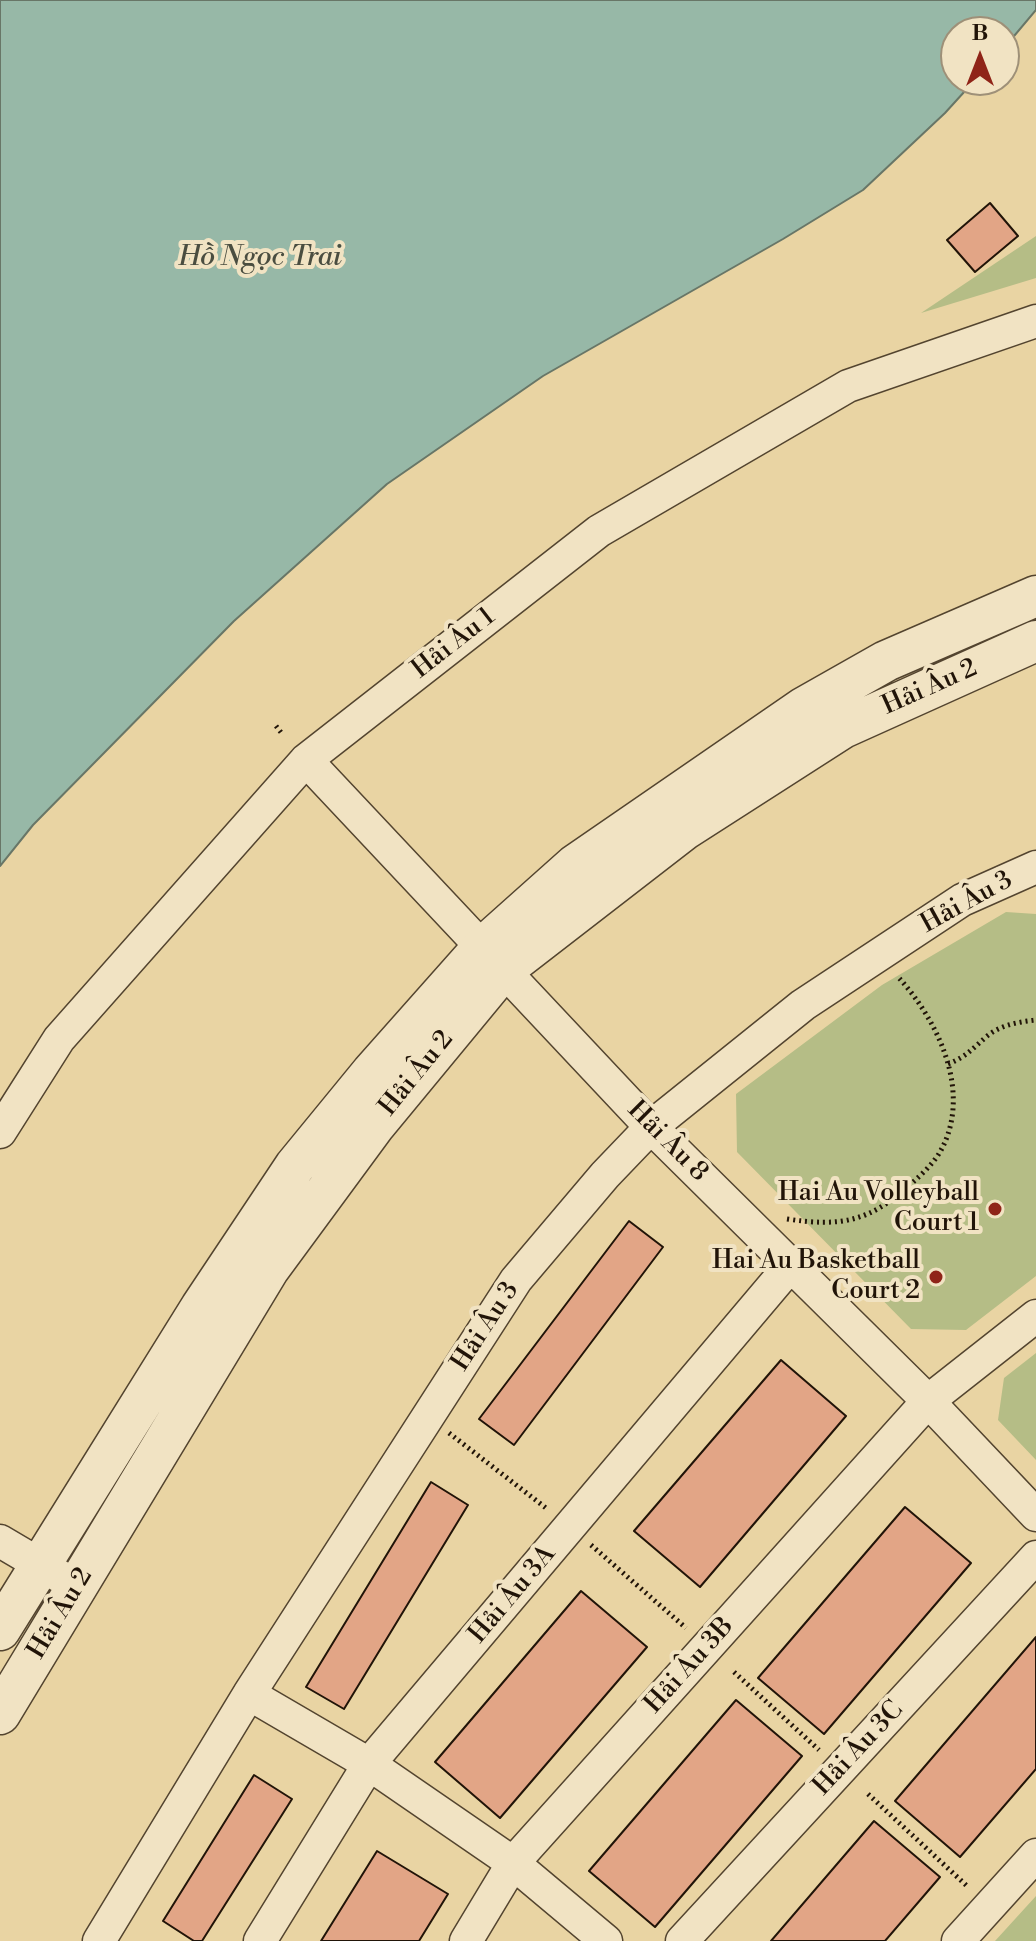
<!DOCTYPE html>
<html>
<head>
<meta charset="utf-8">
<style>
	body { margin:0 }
	#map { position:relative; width:1036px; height:1941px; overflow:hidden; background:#e9d4a3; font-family:"Libre Bodoni",serif }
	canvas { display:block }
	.north { position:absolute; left:940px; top:16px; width:80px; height:80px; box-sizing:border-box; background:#f1e3c3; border:2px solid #9e9078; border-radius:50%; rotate:0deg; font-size:22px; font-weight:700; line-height:32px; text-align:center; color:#211408 }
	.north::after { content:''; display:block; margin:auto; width:28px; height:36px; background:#8f2418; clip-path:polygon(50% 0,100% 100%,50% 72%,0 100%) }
</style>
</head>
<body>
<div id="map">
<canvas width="1036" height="1941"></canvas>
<div class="north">B</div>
</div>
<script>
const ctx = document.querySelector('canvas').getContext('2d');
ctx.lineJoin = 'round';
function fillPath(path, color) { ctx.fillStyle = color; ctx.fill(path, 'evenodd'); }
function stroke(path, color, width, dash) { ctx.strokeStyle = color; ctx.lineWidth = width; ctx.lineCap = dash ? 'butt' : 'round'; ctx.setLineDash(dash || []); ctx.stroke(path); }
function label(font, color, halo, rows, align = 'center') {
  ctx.font = font + ' "Libre Bodoni",serif'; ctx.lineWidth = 8; ctx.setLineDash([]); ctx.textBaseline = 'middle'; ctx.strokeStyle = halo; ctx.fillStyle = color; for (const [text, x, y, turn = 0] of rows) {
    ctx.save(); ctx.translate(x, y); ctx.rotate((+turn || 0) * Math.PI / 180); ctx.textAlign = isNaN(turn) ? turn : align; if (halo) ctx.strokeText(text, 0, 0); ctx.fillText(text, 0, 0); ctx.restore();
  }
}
const green = new Path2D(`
	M1036,236v42l-115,35z
	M1006,912l30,2v362l-70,54 -55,-1 -174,-177 -1,-58 146,-109z
	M1036,1353v107l-38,-40 6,-42z
	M1036,1896v45h-41z`);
const water = new Path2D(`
	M0,0h1036v10l-32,38v-16h-48v48h19l-30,33 -82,77 -80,49 -240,137 -156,108 -153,137 -201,204 -33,41z`);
const building = new Path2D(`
	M990,203l28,33 -43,36 -28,-32z
	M629,1221l34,26 -149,198 -35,-26z
	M781,1360l65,56 -146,171 -66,-56z
	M431,1482l37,23 -124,204 -38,-22z
	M905,1507l66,56 -147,171 -66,-56z
	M581,1591l66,56 -147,171 -65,-56z
	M1036,1637v132l-76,88 -65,-56z
	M736,1700l66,56 -147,171 -66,-56z
	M254,1775l38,24 -90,142h-8l-31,-20z
	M874,1821l66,56 -55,64h-114z
	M377,1851l71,43 -29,47h-98z`);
const path = new Path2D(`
	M276,726l7,9
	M948,1064c19,-8 23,-14 38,-27 14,-12 32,-15 50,-17
	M787,1219c54,8 82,3 124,-35 10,-9 22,-20 29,-32 33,-58 -1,-130 -41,-174
	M449,1433l97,75
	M591,1545l95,83
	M734,1672l85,78
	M868,1794l99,92`);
const minor = new Path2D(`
	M306,760l345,367 277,274 108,114
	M0,1132l59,-93 247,-279 293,-229 249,-145 188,-65
	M0,1541l78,46
	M249,1694l120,70 144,99 93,78
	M99,1941l150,-247 267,-414 89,-105 46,-48 152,-122 159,-105 74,-33
	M260,1941l109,-177 421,-498
	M466,1941l47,-78 415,-462 108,-85
	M682,1941l354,-384
	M958,1941l78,-86`);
const tertiary = new Path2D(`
	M0,1630l201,-323 94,-141 77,-94 110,-124 93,-83 228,-157 83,-47 150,-65
	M0,1714l269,-445 106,-144 128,-155 181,-140 159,-102 193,-87`);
const markers = [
	[995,1209,8,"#8f2418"],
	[936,1277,8,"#8f2418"]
];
const streetNames = [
	["Hải Âu 1",454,644,-38],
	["Hải Âu 2",930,688,-24],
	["Hải Âu 3",967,903,-29],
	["Hải Âu 2",417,1074,-51],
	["Hải Âu 8",667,1142,45],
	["Hải Âu 3",486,1327,-57],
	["Hải Âu 3A",513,1595,-50],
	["Hải Âu 2",61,1614,-59],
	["Hải Âu 3B",690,1666,-48],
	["Hải Âu 3C",859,1749,-47]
];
const poiNames = [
	["Hai Au Volleyball",979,1194],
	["Court 1",979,1224],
	["Hai Au Basketball",920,1262],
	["Court 2",920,1292]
];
const waterNames = [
	["Hồ Ngọc Trai",260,258]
];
fillPath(green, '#b5bd86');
fillPath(water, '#97b8a7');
stroke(water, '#687667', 2);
fillPath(building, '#e2a586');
stroke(building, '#211408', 2);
stroke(minor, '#53442f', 35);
stroke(tertiary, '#53442f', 43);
stroke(path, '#211408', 5, [2, 4]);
stroke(minor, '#f1e3c3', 32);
stroke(tertiary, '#f1e3c3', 40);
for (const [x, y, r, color] of markers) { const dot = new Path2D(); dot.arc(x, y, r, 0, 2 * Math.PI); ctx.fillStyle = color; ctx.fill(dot); stroke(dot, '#f1e3c3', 3); }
label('26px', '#211408', '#f1e3c3', streetNames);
label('26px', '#211408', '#f1e3c3', poiNames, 'right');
label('italic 28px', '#4a4d40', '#f1e3c3', waterNames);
</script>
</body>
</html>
